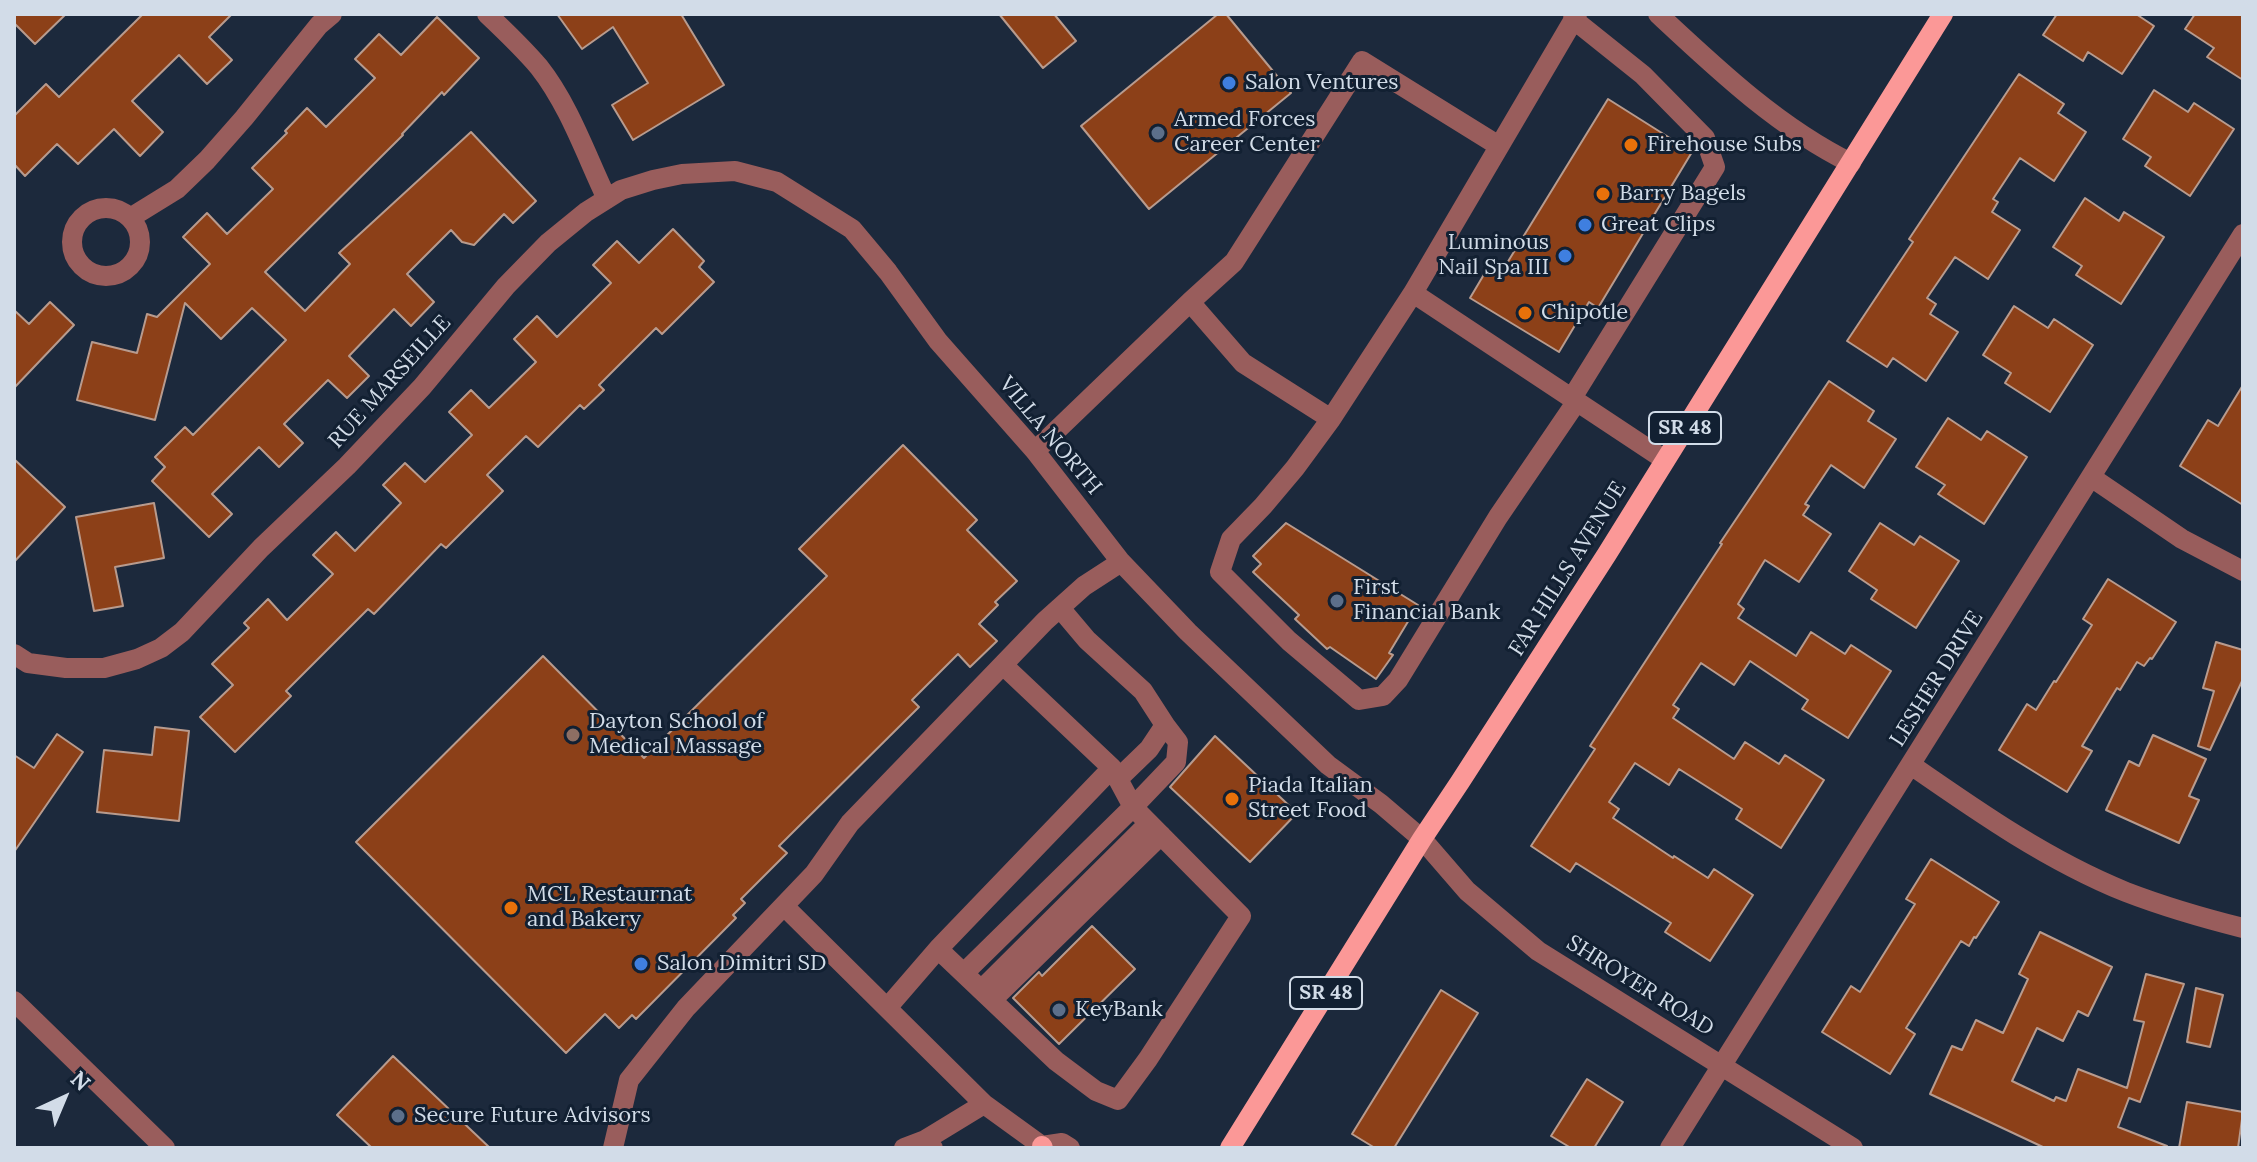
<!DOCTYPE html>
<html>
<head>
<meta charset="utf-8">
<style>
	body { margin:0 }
	#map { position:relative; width:2257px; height:1162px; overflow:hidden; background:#1c293c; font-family:Lora,serif }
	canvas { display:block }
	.frame { position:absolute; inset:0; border:16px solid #d2dce8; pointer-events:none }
	.north { position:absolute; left:24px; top:1058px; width:80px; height:80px; -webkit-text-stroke:6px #122032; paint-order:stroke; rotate:44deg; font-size:22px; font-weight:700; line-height:32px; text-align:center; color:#d2dce8 }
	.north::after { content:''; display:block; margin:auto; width:28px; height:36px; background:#d2dce8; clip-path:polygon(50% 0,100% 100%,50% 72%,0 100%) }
</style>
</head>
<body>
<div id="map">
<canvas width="2257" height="1162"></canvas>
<div class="frame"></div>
<div class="north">N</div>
</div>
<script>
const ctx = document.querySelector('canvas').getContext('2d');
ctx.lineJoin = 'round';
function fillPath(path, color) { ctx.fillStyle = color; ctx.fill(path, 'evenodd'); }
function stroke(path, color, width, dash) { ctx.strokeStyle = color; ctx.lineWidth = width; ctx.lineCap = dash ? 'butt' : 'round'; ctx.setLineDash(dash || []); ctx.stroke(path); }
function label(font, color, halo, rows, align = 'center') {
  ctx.font = font + ' Lora,serif'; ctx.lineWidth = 6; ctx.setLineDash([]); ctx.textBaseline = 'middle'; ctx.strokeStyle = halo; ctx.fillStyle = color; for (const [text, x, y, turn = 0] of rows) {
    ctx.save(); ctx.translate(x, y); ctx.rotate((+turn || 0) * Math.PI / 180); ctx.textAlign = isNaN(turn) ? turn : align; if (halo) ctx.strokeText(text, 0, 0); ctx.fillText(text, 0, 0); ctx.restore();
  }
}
const building = new Path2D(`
	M14,14h52l-31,30 -21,-21z
	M143,14h89l-23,23 23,23 -25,24 -28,-29 -47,46 31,31 -23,24 -26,-27 -36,35 -21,-20 -32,32 -11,-12v-48l32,-32 13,13z
	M557,14h124l43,71 -91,55 -21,-35 36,-22 -35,-56 -31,22z
	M999,14h55l22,27 -33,27z
	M1218,14h8l65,79 -142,116 -68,-83z
	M2057,14h79l18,12 -32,48 -34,-22 -5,9 -40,-26z
	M2195,14h48v66l-36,-23 7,-9 -29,-19z
	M437,17l42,41 -35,37 -2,-3 -40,42 1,1 -138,137 40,39 45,-47 -11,-11 132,-121 65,69 -23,22 -9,-9 -30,31 -12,-3 -11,-12 -44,44 27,28 -23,24 -17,-17 -45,47 20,20 -22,22 -19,-18 -44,44 19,19 -24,24 -20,-20 -47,47 20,20 -23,23 -57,-56 13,-14 -10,-10 30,-30 8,8 93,-95 -34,-32 -31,31 -36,-36 -30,117 -78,-20 15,-58 45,11 10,-39 10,3 53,-53 -27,-27 24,-24 20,21 46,-45 -21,-21 35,-35 -2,-2 22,-23 19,19 49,-49 -20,-19 24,-25 22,21z
	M2019,74l45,30 -6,9 28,19 -32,49 -34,-23 -27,41 5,3 -6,10 28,18 -32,49 -33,-22 -28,41 9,6 -6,10 28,18 -32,49 -33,-23 -6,9 -40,-26 66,-99 -4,-3z
	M2154,90l34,22 6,-9 40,26 -44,67 -45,-30 6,-9 -28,-18z
	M1608,99l84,53 -94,156 -9,-6 -30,50 -89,-54 22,-37 12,7z
	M2085,198l34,23 5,-9 40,25 -43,67 -45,-29 6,-9 -29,-19z
	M673,229l31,32 -5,6 15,15 -52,52 -6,-6 -57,57 5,5 -20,19 -4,-4 -42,42 -12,-11 -39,39 16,16 -57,57 -5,-4 -67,70 -6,-5 -82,82 5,5 -56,56 -35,-35 33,-32 -21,-21 37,-36 -5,-5 24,-24 19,21 46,-46 -20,-19 23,-23 19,19 46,-48 -18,-18 22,-22 20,19 47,-47 -23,-23 22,-22 18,18 47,-46 -22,-23 23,-23 20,21 54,-54 -18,-18 24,-24 22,22z
	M50,302l24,23 -60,63v-78l15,14z
	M2014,306l34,22 6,-9 39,26 -43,67 -45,-29 6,-10 -28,-18z
	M1829,381l45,30 -6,10 28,18 -32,49 -33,-23 -26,39 4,2 -6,9 28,19 -32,48 -34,-22 -27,44 6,5 -6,9 58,38 15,-24 34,22 6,-9 40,26 -43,67 -46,-29 6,-9 -58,-39 -16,24 -33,-22 -28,42 6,4 -6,9 61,41 11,-17 34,22 6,-9 39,25 -43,68 -45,-29 6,-10 -63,-40 -10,16 -34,-22 -26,39 10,7 -6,9 60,40 1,-2 34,22 6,-9 39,26 -43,66 -45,-29 6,-9 -95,-60 -6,9 -39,-26 64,-97 -5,-3 132,-202 -2,-1z
	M2243,385v120l-63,-39 28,-46 10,6z
	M1948,418l33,22 6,-9 40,26 -43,67 -46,-30 7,-9 -29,-18z
	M903,445l74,75 -10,10 50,51 -22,21 3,3 -19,19 18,17 -27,26 -12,-13 -46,46 7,7 -140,139 8,7 -46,46 4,4 -12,12 3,3 -100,101 -4,-4 -13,13 -14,-14 -39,39 -210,-211 187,-186 101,102 183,-182 -28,-27z
	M14,459l51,48 -51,55z
	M154,503l10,55 -49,9 8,39 -29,5 -18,-94z
	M1286,523l132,82 -29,48 4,2 -17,24 -46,-32 -3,2 -32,-30 4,-4 -46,-43 8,-8 -8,-8z
	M1880,523l34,22 6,-9 39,25 -43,67 -45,-29 6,-9 -28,-19z
	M2108,579l68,43 -24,37 -2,-1 -6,8 -7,-4 -17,28 -3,-2 -35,58 10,5 -25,41 -68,-42 28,-46 9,6 18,-29 2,1 36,-57 -9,-6z
	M2216,642l27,8v29l-33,71 -12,-4 16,-55 -11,-3z
	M155,727l34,4 -10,90 -82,-9 7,-62 48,5z
	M57,734l26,18 -69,100v-97l20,13z
	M2153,735l53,24 -17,37 10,4 -20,43 -73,-33 23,-49 10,5z
	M1215,736l82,77 -47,49 -80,-75z
	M1931,859l68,43 -23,36 -2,-1 -5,9 -8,-5 -29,46 -26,41 9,6 -25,40 -68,-42 29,-46 9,6 55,-88 -9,-5z
	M1092,926l43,43 -76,75 -46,-46 26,-26 3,4z
	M2040,932l72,35 -24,49 -10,-5 -15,30 -26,-13 -25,53 42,20 2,-4 10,4 12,-32 49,19 17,-66 -10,-2 12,-46 38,10 -44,118 -11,-4 -11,29 49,19v2h-122l-115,-54 22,-48 10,4 14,-30 27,13 25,-54 -9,-5z
	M2196,988l27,7 -13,52 -23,-5z
	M1441,990l37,23 -84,135h-19l-23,-14z
	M393,1056l97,92h-118l-35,-33z
	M1587,1079l36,23 -29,46h-23l-20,-12z
	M2187,1102l56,10 -5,36h-59z`);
const minor = new Path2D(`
	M487,14c18,17 36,34 52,53 30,38 47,88 68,132
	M1577,14l-164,279 252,167
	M1658,14c59,55 120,113 193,149
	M72 242a34 34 0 1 1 68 0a34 34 0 1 1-68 0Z
	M130,218l47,-29 30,-29 37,-42 75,-93 13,-11
	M1190,302l44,-40 128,-201 137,85
	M1572,398l143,-231 -10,-29 -62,-63 -70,-56
	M1331,419l-36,49 -32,38 -32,33 -11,33 69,69 70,59 24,-4 15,-16 100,-163 79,-116
	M1035,451l155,-149 53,61 88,56 82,-126
	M2091,477l91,62 61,32
	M1060,608l27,32 56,51 22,34 -16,24 -30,29
	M14,654l14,9 38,5h38l33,-9 24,-11 21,-16 79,-84 86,-82 75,-79 84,-101 42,-43 38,-31 35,-22 32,-10 29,-6 53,-3 42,11 75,47 36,43 50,69 97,110 86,111 67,70 140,133 53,39 41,35 45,52 71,60 315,197
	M1911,765c69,48 138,96 215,127 39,15 77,26 117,36
	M784,906l200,198 58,42 20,-3 8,5
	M938,949l174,-181
	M964,973l169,-166 43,-45 2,-20 -13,-17
	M981,990l168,-167
	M992,1000l169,-165
	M14,1001l151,147
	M887,1008l51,-59 118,112 40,30 22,9 30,-41 93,-143 -108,-109 -21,-39 -109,-103
	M613,1148l16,-68 57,-72 128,-134 36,-51 195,-202 39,-35 37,-24
	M904,1148l21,-8
	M933,1148l-8,-8 59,-36
	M1670,1148l573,-914`);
const major = new Path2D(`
	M1042,1146l1,2
	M1230,1148l192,-309 38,-57 147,-228 336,-540`);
const markers = [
	[1229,83,8,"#3f7fe0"],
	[1158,133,8,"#5c6f8a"],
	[1631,145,8,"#e8710a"],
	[1603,194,8,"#e8710a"],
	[1585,225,8,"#3f7fe0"],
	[1565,256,8,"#3f7fe0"],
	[1525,313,8,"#e8710a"],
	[1337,601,8,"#5c6f8a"],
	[573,735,8,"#8d6e63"],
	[1232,799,8,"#e8710a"],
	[511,908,8,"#e8710a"],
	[641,964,8,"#3f7fe0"],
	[1059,1010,8,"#5c6f8a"],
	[398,1116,8,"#5c6f8a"]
];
const shields = [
	[1685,428,72],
	[1326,993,72]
];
const shieldNames = [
	["SR 48",1685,428],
	["SR 48",1326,993]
];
const poiNames = [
	["Salon Ventures",1245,83],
	["Armed Forces",1174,120],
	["Career Center",1174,145],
	["Firehouse Subs",1647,145],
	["Barry Bagels",1619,194],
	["Great Clips",1601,225],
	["Luminous",1549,243,"right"],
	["Nail Spa III",1549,268,"right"],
	["Chipotle",1541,313],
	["First",1353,588],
	["Financial Bank",1353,613],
	["Dayton School of",589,722],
	["Medical Massage",589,747],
	["Piada Italian",1248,786],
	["Street Food",1248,811],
	["MCL Restaurnat",527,895],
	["and Bakery",527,920],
	["Salon Dimitri SD",657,964],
	["KeyBank",1075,1010],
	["Secure Future Advisors",414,1116]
];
const streetNames = [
	["RUE MARSEILLE",390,382,-48],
	["VILLA NORTH",1050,436,50],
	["FAR HILLS AVENUE",1568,569,-58],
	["LESHER DRIVE",1937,679,-58],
	["SHROYER ROAD",1640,986,32]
];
fillPath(building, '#8c4018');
stroke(building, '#b89b8e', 2);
stroke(minor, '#995d5c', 20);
stroke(major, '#fb9897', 20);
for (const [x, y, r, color] of markers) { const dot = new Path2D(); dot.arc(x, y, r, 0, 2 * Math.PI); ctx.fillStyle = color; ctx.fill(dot); stroke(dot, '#122032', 3); }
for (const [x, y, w] of shields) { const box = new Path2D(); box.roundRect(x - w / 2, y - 16, w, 32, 6); ctx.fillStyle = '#122032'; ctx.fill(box); stroke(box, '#d2dce8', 2); }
label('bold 20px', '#d2dce8', null, shieldNames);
label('22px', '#d2dce8', '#122032', poiNames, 'left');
label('22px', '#d2dce8', '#122032', streetNames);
</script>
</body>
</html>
